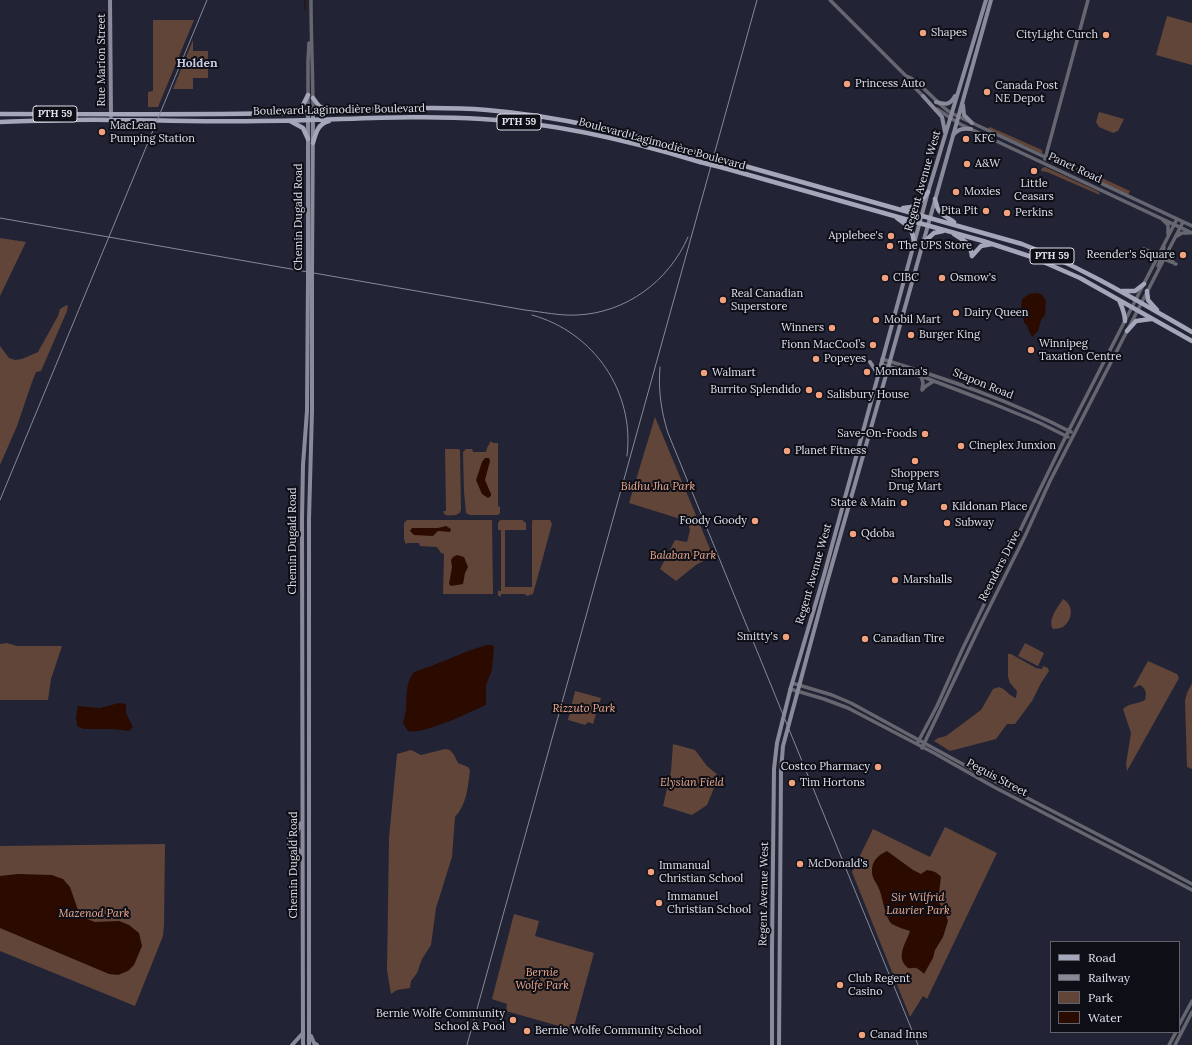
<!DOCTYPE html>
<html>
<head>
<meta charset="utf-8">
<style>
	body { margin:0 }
	#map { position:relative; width:1192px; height:1045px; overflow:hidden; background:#222435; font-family:Lora,serif }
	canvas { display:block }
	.legend { position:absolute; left:1050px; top:941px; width:130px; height:92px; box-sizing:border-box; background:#0d0e16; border:1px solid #61626c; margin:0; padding:5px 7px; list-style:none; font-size:12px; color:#dee0ec }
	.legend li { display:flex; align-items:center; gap:8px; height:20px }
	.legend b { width:20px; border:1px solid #61626c }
</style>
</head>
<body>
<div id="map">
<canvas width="1192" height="1045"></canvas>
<ul class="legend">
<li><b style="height:5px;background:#a4a7ba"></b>Road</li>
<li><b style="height:5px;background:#878997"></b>Railway</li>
<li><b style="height:11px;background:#614539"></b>Park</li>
<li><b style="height:11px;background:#2b0b00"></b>Water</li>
</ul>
</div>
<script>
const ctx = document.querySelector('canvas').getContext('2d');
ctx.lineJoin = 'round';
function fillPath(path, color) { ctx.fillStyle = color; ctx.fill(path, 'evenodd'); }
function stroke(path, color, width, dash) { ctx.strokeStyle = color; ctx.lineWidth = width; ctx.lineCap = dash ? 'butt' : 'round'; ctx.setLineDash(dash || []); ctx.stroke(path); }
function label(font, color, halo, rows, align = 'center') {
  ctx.font = font + ' Lora,serif'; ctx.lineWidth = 4; ctx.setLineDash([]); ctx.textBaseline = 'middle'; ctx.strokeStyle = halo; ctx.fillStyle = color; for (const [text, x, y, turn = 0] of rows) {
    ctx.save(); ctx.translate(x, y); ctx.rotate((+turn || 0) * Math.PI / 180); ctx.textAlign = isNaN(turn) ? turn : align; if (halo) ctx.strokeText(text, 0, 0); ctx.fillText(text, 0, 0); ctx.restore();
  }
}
const green = new Path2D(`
	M1167,16l25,7v42l-36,-10z
	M153,20h41l-36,87h-10v-15l5,-1z
	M193,40v11h15v27h-15v11h-20z
	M1099,112l25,7 -6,12 -5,2 -14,-6 -3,-5z
	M990,127l52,23 1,4 -56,-25z
	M1050,154l80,37 -2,4 -78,-37z
	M1045,167l54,25 1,3 -53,-23 -6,-1 1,-3z
	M0,238l26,4 -26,54z
	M67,305l1,1 -1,5 -26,60 -5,1 -4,10 -15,44 -17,39v-119l9,12 6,2 7,-1 16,-7 20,-36 2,-7z
	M655,417l58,139 -17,9 -20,16 -16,-12 15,-29 12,2 3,-12 -3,-9 -58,-18z
	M491,441l2,2h5v63l2,1v6l-2,2h-28l-4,-2 -2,-21 -1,-40 3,-3h6l1,3h13l1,-4z
	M445,449h13l2,1 1,60c-2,7 -10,5 -16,5l-2,-4h3z
	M407,520h85l1,74h-50l1,-40 -3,-1 -4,-6 -17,-1 -1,-3h-12l-1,2 -2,-6v-16z
	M500,520h22l4,3v7h-21v57h27v-66l1,-1h17l2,4 -19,70 -6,2 -2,-2h-24v3l-3,-2v-4h3v-61h-3v-7z
	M1063,599c11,6 10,21 0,28 -3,1 -7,2 -10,2 -6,-9 5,-22 10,-30z
	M7,643l10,3h45l-11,33 -3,21h-48v-56z
	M1025,643l19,10 -6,13 -20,-10z
	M1008,654h3l25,14 6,1 1,-3 5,2 1,3 -8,12 -9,18 -17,23h-8l-11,15 -46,12 -16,-10 4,-3 8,-2 35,-26 12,-21 6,-2c7,2 10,9 17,11l1,-7 -7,-8 -2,-6z
	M1148,661l29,13 2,4 -52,93 -1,-7 5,-31 -8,-24c8,-7 13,-4 22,-9 2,-7 1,-11 -5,-15l-7,3z
	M1192,683v86l-5,-2 -2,-66 2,-8z
	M575,691l26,7 -8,26 -5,-2 -3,3 -17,-5z
	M673,744l22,6 12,16 12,10 -12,29 -15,10 -29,-9 8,-35z
	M445,749l5,1 4,5 4,8 10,4 2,3c-2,16 -3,34 -15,47l-3,40 -16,51 -5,37 -9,14 -5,14 -6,8 -1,7 -13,2 -6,4 -4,-24 2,-132 8,-84 14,-4 10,5z
	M945,827l52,26 -70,146 -4,-3 -13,21 -58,-145 21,-43 57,28z
	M165,844l-1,81 -1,11 -28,70 -135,-55v-105z
	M514,914l25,7 -4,15 59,17 -21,77 -67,-19 1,-7 -15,-5z`);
const water = new Path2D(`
	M1037,293l4,1 5,6 -1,15 -4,5 -3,11 -6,6 -6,-13 -2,-1 -3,-16 1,-8 7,-5z
	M485,458h4l1,3 -5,19 6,14v2l-3,2 -6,-4 -6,-14 6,-18z
	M446,526l5,3 -1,3 -12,-1 -5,5 -19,-1 -4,-4 2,-3h26z
	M457,555l7,2 4,10 -3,6 -2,11 -12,2 -2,-2 3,-17 -1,-7 2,-3z
	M487,645h5l2,2 -2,23 -6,15v20c-16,7 -62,30 -78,26l-5,-8c1,-4 2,-8 3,-13 1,-14 -1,-26 8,-38 25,-8 48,-20 73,-27z
	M119,703l7,1v9l7,14 -4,4 -16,-2h-29l-7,-3 -1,-9 2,-11 22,2z
	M887,851l26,19 8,4 6,-4c6,1 10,2 14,7l-3,24 7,11 3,9 -5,16 -8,13 -2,8 -9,16c-2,-2 -5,-5 -8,-6 -3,-1 -6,2 -9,-1 -12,-10 0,-26 3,-36 -6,-2 -13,-4 -18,-7 -7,-6 -9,-26 -13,-35 -2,-6 -7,-10 -7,-17 -1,-10 6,-17 15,-21z
	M18,874l34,1 11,4 7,8 9,26 8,6 8,3 24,-1 10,4 10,8 3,13 -8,19 -6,6 -10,4 -9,-1 -109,-46v-52z`);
const stream = new Path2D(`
	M305,0v10`);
const tertiary = new Path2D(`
	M311,0c0,37 2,75 2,112
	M830,0l76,76 2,5 16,16
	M906,76c15,5 30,28 45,37l241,113
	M937,109l23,15 232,109
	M308,112v-51l1,-18
	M1045,159l43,-159
	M1163,220l5,5v9
	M1177,236l5,-3h7
	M1164,247l-1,7 3,6 10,4
	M1144,249l15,6 1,6 -2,5
	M1144,249l9,8 1,6
	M1168,253l1,5 6,6
	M882,359c65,20 129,42 189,73
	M881,364l45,14 63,24 51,21 28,14
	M921,376l2,7 -1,6
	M922,390l4,-4 8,-5
	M792,683l40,12 19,8 128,70 174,90 39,21
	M790,689l34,10 24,9 86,45 60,34 198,103
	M917,744l20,-38 25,-56 104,-214 111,-217
	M922,748l58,-122 45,-90 25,-55 133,-259
	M1179,1025l13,-24
	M1169,1045l7,-13
	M1175,1045l17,-33`);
const secondary = new Path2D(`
	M110,0l1,116
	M923,96l19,21 3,15
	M936,102c10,3 14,3 19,-6
	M963,105l1,10 8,8
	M308,112v158
	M953,135c6,-6 9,-7 18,-6
	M312,271l1,-159
	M870,362l8,12
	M289,838l8,-6 4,-9
	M289,844l9,5 4,6
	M311,1036l3,7 3,2
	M292,1045l11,-12
	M303,1045l-1,-526 1,-54 4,-54 1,-133
	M309,1045v-526l3,-108v-132
	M772,1045v-96l2,-180 3,-26 14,-56 33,-112 104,-383 58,-192
	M779,1045l2,-274 2,-25 43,-160 64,-225 101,-361`);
const primary = new Path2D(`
	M313,98l6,8 8,4
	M296,113l6,-6 6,-12
	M0,114c97,0 194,1 291,-1 65,-2 131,-8 196,-3 74,6 144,24 215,44
	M290,121l13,7 5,11
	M0,122c38,-1 76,-3 113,-2 49,0 97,2 146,1 74,0 148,-7 223,-2 74,4 146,21 218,43
	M313,143c3,-11 5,-19 16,-22
	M727,161l295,83c60,23 114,56 170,88
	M724,168l259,73 49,16 48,21 112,63
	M935,199c3,15 7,15 19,23
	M903,208c15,-1 16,-4 25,-16
	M897,218c12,9 16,10 17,26
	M954,234c11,7 16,9 18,22
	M923,243l11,-10 9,-2
	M972,256l9,-10 11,-2
	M1122,291h13l9,-7
	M1147,291l1,9 9,10
	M1119,300c3,7 6,13 6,21
	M1127,331l9,-10 15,-2`);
const rail = new Path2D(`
	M0,218l525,92c18,2 35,6 52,5 49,-2 92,-34 111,-78
	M532,315c62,17 103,77 95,141
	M660,367c-2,22 1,44 8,66l250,612
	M0,500l207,-500
	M467,1045l290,-1045`);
const secondaryBridge = new Path2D(`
	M308,270v8
	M312,271v8`);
const primaryBridge = new Path2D(`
	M702,154l25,7
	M700,162l24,6`);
const markers = [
	[923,33,4,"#f1a17d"],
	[1106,35,4,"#f1a17d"],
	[847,84,4,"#f1a17d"],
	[987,92,4,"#f1a17d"],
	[102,132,4,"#f1a17d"],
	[966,139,4,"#f1a17d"],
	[967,164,4,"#f1a17d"],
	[1034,171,4,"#f1a17d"],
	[956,192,4,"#f1a17d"],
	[986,211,4,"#f1a17d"],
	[1007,213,4,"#f1a17d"],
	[891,236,4,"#f1a17d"],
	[890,246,4,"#f1a17d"],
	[1183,255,4,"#f1a17d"],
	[885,278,4,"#f1a17d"],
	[942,278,4,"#f1a17d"],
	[723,300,4,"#f1a17d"],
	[956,313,4,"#f1a17d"],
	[876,320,4,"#f1a17d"],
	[832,328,4,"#f1a17d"],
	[911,335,4,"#f1a17d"],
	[873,345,4,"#f1a17d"],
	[1031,350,4,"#f1a17d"],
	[816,359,4,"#f1a17d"],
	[867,372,4,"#f1a17d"],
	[704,373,4,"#f1a17d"],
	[809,390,4,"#f1a17d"],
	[819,395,4,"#f1a17d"],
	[925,434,4,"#f1a17d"],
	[961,446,4,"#f1a17d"],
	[787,451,4,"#f1a17d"],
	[915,461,4,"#f1a17d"],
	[904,503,4,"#f1a17d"],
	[944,507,4,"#f1a17d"],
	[755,521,4,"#f1a17d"],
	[947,523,4,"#f1a17d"],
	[853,534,4,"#f1a17d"],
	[895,580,4,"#f1a17d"],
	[786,637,4,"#f1a17d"],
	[865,639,4,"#f1a17d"],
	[878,767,4,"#f1a17d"],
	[792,783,4,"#f1a17d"],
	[800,864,4,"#f1a17d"],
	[651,872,4,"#f1a17d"],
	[659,903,4,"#f1a17d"],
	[840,985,4,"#f1a17d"],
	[513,1020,4,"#f1a17d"],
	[527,1031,4,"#f1a17d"],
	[862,1035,4,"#f1a17d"]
];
const shields = [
	[55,114,44],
	[519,122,44],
	[1052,256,44]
];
const shieldNames = [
	["PTH 59",55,114],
	["PTH 59",519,122],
	["PTH 59",1052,256]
];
const poiNames = [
	["Shapes",931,33],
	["CityLight Curch",1098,35,"right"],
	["Princess Auto",855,84],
	["Canada Post",995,86],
	["NE Depot",995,99],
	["MacLean",110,126],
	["Pumping Station",110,139],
	["KFC",974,139],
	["A&W",975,164],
	["Little",1034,184,"center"],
	["Ceasars",1034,197,"center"],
	["Moxies",964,192],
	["Pita Pit",978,211,"right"],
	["Perkins",1015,213],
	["Applebee's",883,236,"right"],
	["The UPS Store",898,246],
	["Reender's Square",1175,255,"right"],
	["CIBC",893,278],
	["Osmow's",950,278],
	["Real Canadian",731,294],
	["Superstore",731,307],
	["Dairy Queen",964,313],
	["Mobil Mart",884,320],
	["Winners",824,328,"right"],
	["Burger King",919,335],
	["Winnipeg",1039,344],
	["Taxation Centre",1039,357],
	["Fionn MacCool’s",865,345,"right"],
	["Popeyes",824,359],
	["Montana's",875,372],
	["Walmart",712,373],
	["Burrito Splendido",801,390,"right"],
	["Salisbury House",827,395],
	["Save-On-Foods",917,434,"right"],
	["Cineplex Junxion",969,446],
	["Planet Fitness",795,451],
	["Shoppers",915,474,"center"],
	["Drug Mart",915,487,"center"],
	["State & Main",896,503,"right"],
	["Kildonan Place",952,507],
	["Foody Goody",747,521,"right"],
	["Subway",955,523],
	["Qdoba",861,534],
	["Marshalls",903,580],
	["Smitty's",778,637,"right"],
	["Canadian Tire",873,639],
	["Costco Pharmacy",870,767,"right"],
	["Tim Hortons",800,783],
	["McDonald's",808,864],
	["Immanual",659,866],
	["Christian School",659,879],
	["Immanuel",667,897],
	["Christian School",667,910],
	["Club Regent",848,979],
	["Casino",848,992],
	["Bernie Wolfe Community",505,1014,"right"],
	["School & Pool",505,1027,"right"],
	["Bernie Wolfe Community School",535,1031],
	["Canad Inns",870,1035]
];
const streetNames = [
	["Rue Marion Street",102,60,-90],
	["Boulevard Lagimodière Boulevard",339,110,-1],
	["Boulevard Lagimodière Boulevard",662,144,15],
	["Panet Road",1075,168,25],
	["Regent Avenue West",923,181,-74],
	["Chemin Dugald Road",299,217,-90],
	["Stapon Road",983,384,22],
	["Chemin Dugald Road",293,541,-90],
	["Reenders Drive",1000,566,-63],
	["Regent Avenue West",814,574,-74],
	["Peguis Street",997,778,28],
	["Chemin Dugald Road",294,865,-90],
	["Regent Avenue West",764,894,-89]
];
const parkNames = [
	["Bidhu Jha Park",658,487],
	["Balaban Park",683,556],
	["Rizzuto Park",584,709],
	["Elysian Field",692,783],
	["Sir Wilfrid",918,898],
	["Laurier Park",918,911],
	["Mazenod Park",94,914],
	["Bernie",542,973],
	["Wolfe Park",542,986]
];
const neighbourhoodNames = [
	["Holden",197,64]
];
fillPath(green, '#614539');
fillPath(water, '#2b0b00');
stroke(stream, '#2b0b00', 1);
stroke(tertiary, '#656670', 3.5);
stroke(secondary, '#898b9a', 4);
stroke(primary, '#a4a7ba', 4.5);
stroke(rail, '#878997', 1);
stroke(secondaryBridge, '#898b9a', 4);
stroke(primaryBridge, '#a4a7ba', 4.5);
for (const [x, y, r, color] of markers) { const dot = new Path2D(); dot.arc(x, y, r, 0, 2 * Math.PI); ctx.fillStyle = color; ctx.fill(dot); stroke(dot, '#0d0e16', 1.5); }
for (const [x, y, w] of shields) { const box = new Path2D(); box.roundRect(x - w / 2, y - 8, w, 16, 3); ctx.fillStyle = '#0d0e16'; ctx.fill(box); stroke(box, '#dee0ec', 1); }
label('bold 10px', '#dee0ec', null, shieldNames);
label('11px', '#dee0ec', '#0d0e16', poiNames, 'left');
label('11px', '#dee0ec', '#0d0e16', streetNames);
label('italic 11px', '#f0ad90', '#0d0e16', parkNames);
label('bold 12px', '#c6cae1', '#0d0e16', neighbourhoodNames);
</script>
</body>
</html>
